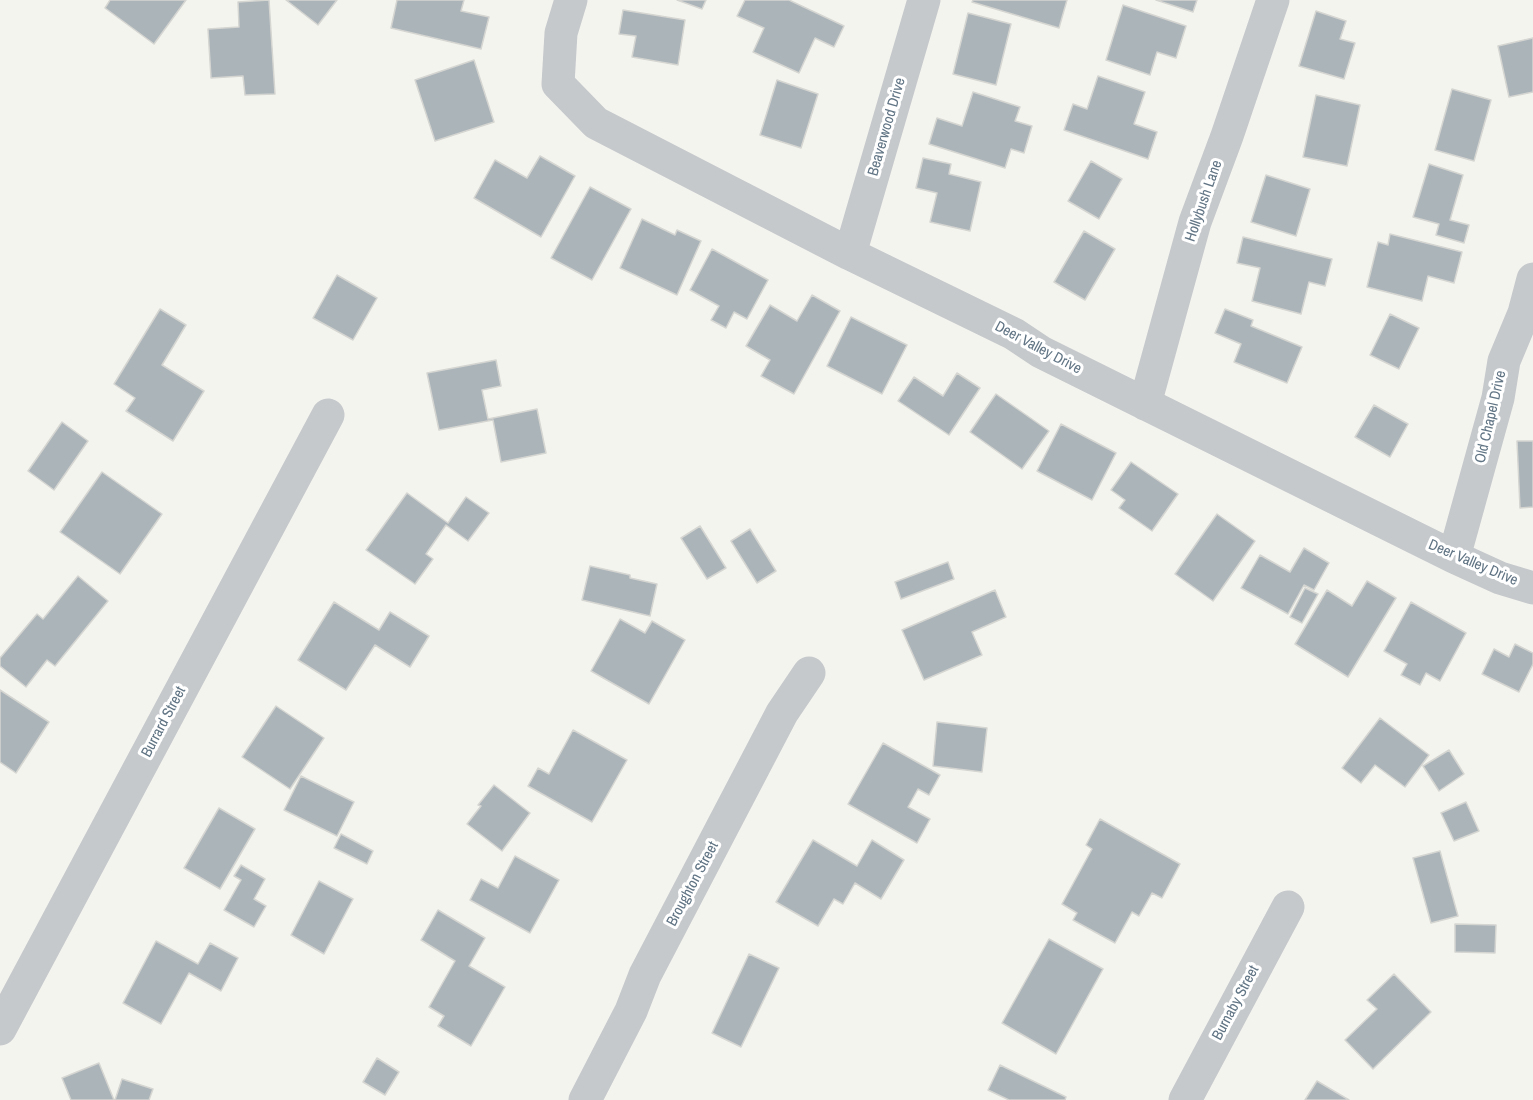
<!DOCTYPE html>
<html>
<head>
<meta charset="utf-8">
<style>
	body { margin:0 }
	canvas { display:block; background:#f4f4ef }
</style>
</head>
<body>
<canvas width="1533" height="1100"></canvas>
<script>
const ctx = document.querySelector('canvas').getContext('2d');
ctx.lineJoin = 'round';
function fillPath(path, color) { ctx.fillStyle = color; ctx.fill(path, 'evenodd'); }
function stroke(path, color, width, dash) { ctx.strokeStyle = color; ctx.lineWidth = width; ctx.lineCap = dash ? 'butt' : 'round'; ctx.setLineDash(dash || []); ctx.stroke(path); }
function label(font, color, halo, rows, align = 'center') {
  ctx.font = font + ' "Archivo Narrow",sans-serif'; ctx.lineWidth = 6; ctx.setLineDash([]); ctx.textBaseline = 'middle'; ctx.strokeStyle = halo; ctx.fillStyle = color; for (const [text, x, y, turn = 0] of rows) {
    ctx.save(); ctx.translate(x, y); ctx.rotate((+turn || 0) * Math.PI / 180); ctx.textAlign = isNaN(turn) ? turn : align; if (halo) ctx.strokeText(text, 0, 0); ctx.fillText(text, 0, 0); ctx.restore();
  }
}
const building = new Path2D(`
	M110,0h76l-32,44 -49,-36z
	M269,0l6,94 -30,1 -2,-19 -32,2 -3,-49 31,-2 -1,-25z
	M286,0h51l-19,25z
	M397,0h67l-3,11 28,6 -8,32 -90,-21z
	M677,0h29l-4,9z
	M745,0h44l55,26 -10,21 -19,-9 -16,35 -46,-21 11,-24 -27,-12z
	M973,0h94l-8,28 -87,-26z
	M1156,0h41l-4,12z
	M1123,5l63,21 -10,32 -19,-6 -7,23 -44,-15z
	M623,10l62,10 -7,45 -46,-8 4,-21 -17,-2z
	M1316,11l30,10 -6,18 15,4 -11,36 -45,-13z
	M968,13l43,11 -15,61 -43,-11z
	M1533,38v54l-24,5 -11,-51z
	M474,60l20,62 -59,19 -20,-61z
	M1098,76l47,16 -11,32 23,8 -9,27 -84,-29 9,-26 14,5z
	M777,80l41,14 -17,54 -41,-13z
	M1452,89l39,11 -17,61 -39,-11z
	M973,92l47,15 -5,14 17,5 -8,27 -13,-4 -6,19 -76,-24 8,-26 25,8z
	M1316,95l44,10 -13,61 -44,-9z
	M540,156l35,20 -34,61 -67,-39 21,-38 32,18z
	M923,158l28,6 -2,10 32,8 -11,49 -40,-9 7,-29 -21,-5z
	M1091,161l31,18 -23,40 -31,-18z
	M1429,164l34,11 -13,45 19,5 -5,18 -28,-8 3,-11 -26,-7z
	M1266,175l44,14 -14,47 -45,-14z
	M590,187l41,22 -39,71 -41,-22z
	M642,219l33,16 2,-5 24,11 -24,54 -57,-27z
	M1084,231l31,18 -30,51 -31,-18z
	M1390,234l72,18 -8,31 -26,-7 -6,25 -55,-14 11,-45 10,3z
	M1243,237l89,22 -7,27 -16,-4 -8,32 -49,-13 8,-33 -23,-5z
	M712,249l56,31 -21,39 -13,-7 -8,16 -15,-8 8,-14 -29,-16z
	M337,275l40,23 -24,42 -40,-22z
	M812,295l28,16 -46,83 -33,-18 9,-16 -24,-14 24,-41 27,16z
	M160,309l26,16 -24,40 42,26 -31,50 -47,-30 9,-13 -21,-14z
	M1225,309l28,11 -2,6 51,21 -15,36 -53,-21 7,-18 -26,-11z
	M1390,314l29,14 -20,41 -29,-14z
	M851,317l56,28 -25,49 -55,-28z
	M496,360l5,26 -19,4 6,29 49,-10 9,44 -45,9 -8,-42 -54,10 -12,-57z
	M957,373l23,15 -31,47 -51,-34 16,-24 29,19z
	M996,394l53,37 -27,38 -52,-37z
	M1374,405l34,19 -18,33 -35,-20z
	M62,422l26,19 -34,49 -26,-19z
	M1061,424l55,29 -24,47 -55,-29z
	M1517,441h16v66l-13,1z
	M1131,462l47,32 -26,37 -33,-23 6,-8 -14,-10z
	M102,472l60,42 -42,60 -60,-42z
	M407,493l41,30 18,-26 23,16 -21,28 -22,-16 -20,29 7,5 -18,25 -49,-34z
	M1217,514l38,27 -42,60 -38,-27z
	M700,526l26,42 -19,11 -26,-41z
	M750,529l26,42 -19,12 -26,-42z
	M1304,548l25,15 -15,27 -10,-5 -16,29 -47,-26 19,-33 30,17z
	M948,562l6,17 -53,20 -6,-17z
	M590,566l40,9v3l27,6 -7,32 -68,-16z
	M78,576l30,25 -53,65 -8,-6 -21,27 -26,-21v-8l37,-44 6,5z
	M1367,581l29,17 -48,79 -53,-33 32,-54 25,16z
	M1305,588l13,6 -16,29 -12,-6z
	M995,590l11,27 -34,15 10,23 -58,25 -22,-50z
	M334,602l45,28 11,-18 39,24 -19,31 -35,-22 -29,45 -48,-30z
	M1411,602l55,31 -26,48 -14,-8 -6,12 -19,-10 6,-11 -23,-13z
	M620,619l25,14 7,-12 33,19 -36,64 -58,-33z
	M1515,644l18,9v11l-14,28 -37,-18 12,-25 15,8z
	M0,690l49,32 -33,51 -16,-11z
	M276,706l48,32 -34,51 -48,-32z
	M1380,718l49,37 -24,32 -30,-22 -14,18 -19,-15z
	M937,722l50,6 -5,44 -49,-6z
	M573,730l54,30 -35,62 -64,-36 10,-18 11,6z
	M883,743l57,32 -11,20 -11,-6 -10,18 22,12 -13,24 -69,-39z
	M1449,750l15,24 -25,17 -16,-25z
	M301,776l53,26 -17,34 -53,-26z
	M494,785l36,28 -28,38 -35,-27 14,-18 -3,-1z
	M1466,802l13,29 -25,10 -13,-28z
	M219,808l36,21 -35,60 -36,-21z
	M1100,819l80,45 -18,34 -10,-5 -13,23 -7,-4 -17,31 -42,-23 4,-7 -15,-9 30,-55 -6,-4z
	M341,834l32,17 -6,13 -33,-16z
	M813,840l44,26 15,-26 32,20 -23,39 -26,-16 -12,21 -9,-5 -16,27 -42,-24z
	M1440,851l18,65 -27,7 -18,-65z
	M515,856l44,24 -29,53 -60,-33 11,-21 17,9z
	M241,865l24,14 -11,20 12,7 -12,21 -30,-17 17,-30 -7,-4z
	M319,881l34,18 -29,55 -33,-19z
	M438,910l47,28 -16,28 36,21 -34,59 -33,-20 6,-10 -15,-9 26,-46 -34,-21z
	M1455,924l41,1 -1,28 -40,-1z
	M1049,939l54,30 -47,85 -54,-31z
	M156,941l42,23 12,-21 28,15 -17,33 -32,-18 -28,51 -38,-21z
	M749,954l30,14 -38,79 -29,-14z
	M1394,974l37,38 -58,57 -28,-29 32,-31 -10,-9z
	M377,1058l22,14 -14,23 -22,-13z
	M99,1063l15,37h-43l-9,-22z
	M1000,1065l66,32 -1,3h-56l-21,-10z
	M122,1079l31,10 -4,11h-34z
	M1317,1081l32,19h-44z`);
const minor = new Path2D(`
	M571,0l-10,33 -3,51 38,39 254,131 164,80 27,18 413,205 46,21 33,10
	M850,254l74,-254
	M1145,404l50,-182 32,-86 46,-136
	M1454,557l44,-159 6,-37 20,-48 9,-34
	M0,1029l328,-614
	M585,1100l46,-89 14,-36 137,-262 27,-40
	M1185,1100l103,-193`);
const streetNames = [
	["Beaverwood Drive",887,127,-74],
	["Hollybush Lane",1204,201,-71],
	["Deer Valley Drive",1038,348,28],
	["Old Chapel Drive",1491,417,-77],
	["Deer Valley Drive",1473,563,23],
	["Burrard Street",164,722,-62],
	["Broughton Street",693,884,-62],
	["Burnaby Street",1236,1003,-62]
];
fillPath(building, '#abb4b9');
stroke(building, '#d5d5d2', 1.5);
stroke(minor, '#c6c9cc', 33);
label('15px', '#607484', '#fff', streetNames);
</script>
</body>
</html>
